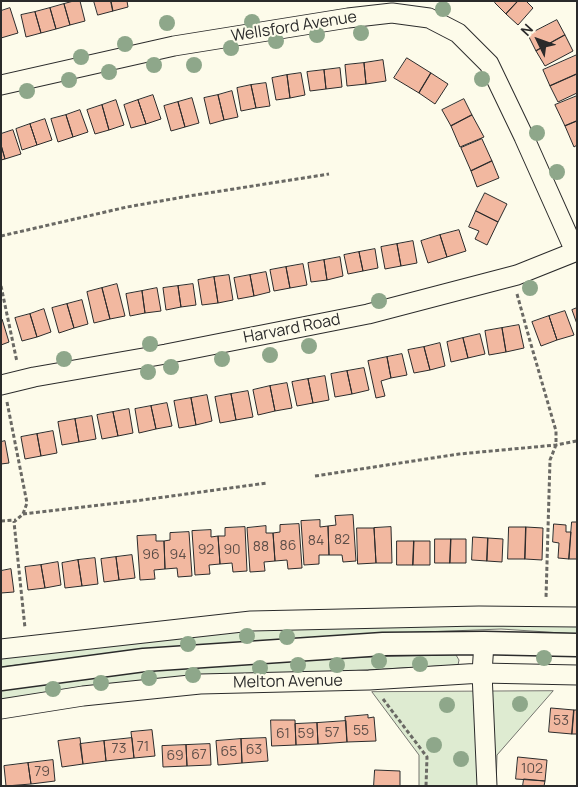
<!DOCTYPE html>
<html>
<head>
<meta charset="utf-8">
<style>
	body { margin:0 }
	#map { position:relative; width:578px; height:787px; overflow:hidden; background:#fdfbea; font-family:Manrope,sans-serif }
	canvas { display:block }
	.frame { position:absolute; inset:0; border:2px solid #2b2b2b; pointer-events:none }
	.north { position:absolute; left:513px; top:15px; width:50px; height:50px; -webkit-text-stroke:4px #fdfbea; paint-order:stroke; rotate:312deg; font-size:14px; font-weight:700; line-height:20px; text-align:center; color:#2b2b2b }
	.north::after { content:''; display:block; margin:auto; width:18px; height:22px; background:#2b2b2b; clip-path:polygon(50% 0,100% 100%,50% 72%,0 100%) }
</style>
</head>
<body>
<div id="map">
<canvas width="578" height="787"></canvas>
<div class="frame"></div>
<div class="north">N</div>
</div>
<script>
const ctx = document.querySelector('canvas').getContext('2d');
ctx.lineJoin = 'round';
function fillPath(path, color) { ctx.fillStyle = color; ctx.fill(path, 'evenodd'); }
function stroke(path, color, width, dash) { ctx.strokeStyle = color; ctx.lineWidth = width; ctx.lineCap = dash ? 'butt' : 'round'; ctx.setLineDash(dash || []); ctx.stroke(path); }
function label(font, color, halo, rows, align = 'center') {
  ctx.font = font + ' Manrope,sans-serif'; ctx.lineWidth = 4; ctx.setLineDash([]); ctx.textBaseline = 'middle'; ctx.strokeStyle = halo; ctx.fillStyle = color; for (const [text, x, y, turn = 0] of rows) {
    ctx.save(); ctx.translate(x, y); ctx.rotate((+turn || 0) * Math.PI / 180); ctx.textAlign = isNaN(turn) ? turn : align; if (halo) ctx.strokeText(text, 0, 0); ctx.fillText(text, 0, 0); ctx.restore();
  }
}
const green = new Path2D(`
	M347,624h230v10l-76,-5 -153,6 -199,14 -148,18v-12l237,-25z
	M456,655l3,5 -1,5 -241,13 -216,24v-15l115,-14 173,-14z
	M553,691l-56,64 -1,31h-77v-31l-47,-63z`);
const building = new Path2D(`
	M74,1h6l5,20 -15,4 -6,-21z
	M94,1h17l2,10 -15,4z
	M111,1h16l1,6 -15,4z
	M496,1h22l-12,13 -11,-11z
	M518,1h8l7,7 -15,17 -12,-11z
	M64,4l6,21 -14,4 -6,-21z
	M10,8l8,25 -17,5v-27z
	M50,8l6,21 -15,4 -6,-21z
	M35,12l6,21 -15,4 -5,-22z
	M557,20l8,15 -29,16 -8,-16z
	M565,35l8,16 -28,15 -9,-15z
	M577,55v19l-27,12 -7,-16z
	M407,58l24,15 -12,20 -25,-15z
	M383,60l3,21 -20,3 -2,-21z
	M364,63l2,21 -19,2 -2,-21z
	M340,68l2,19 -16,2 -2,-19z
	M324,70l2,19 -16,2 -3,-19z
	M301,73l4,22 -15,3 -3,-23z
	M431,73l17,11 -13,20 -16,-11z
	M577,74v19l-19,9 -8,-16z
	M287,75l3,23 -14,2 -4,-22z
	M266,83l4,23 -14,2 -5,-23z
	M251,85l5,23 -15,3 -4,-23z
	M232,91l6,26 -14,3 -6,-25z
	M153,95l8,24 -15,5 -8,-24z
	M218,95l6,25 -14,4 -6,-26z
	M577,96v25l-12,5 -10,-21z
	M192,98l7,25 -14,4 -7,-25z
	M464,99l8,16 -21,11 -9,-16z
	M116,100l8,25 -15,5 -7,-25z
	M138,100l8,24 -15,4 -7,-23z
	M178,102l7,25 -14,4 -7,-25z
	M102,105l7,25 -14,4 -8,-24z
	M80,110l8,22 -15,5 -7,-22z
	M66,115l7,22 -15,5 -7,-23z
	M472,115l12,22 -24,10 -9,-21z
	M45,119l7,21 -15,5 -7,-21z
	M577,121v24l-3,2 -9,-21z
	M30,124l7,21 -15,5 -6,-21z
	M13,130l8,24 -16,5 -4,-14v-11z
	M482,139l10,22 -21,10 -10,-23z
	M1,145l4,14 -4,1z
	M492,161l7,17 -22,9 -6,-16z
	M485,193l22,11 -9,18 -22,-11z
	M476,211l22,11 -11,23 -12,-6 4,-8 -10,-4z
	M459,230l7,21 -19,6 -7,-22z
	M440,235l7,22 -19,6 -7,-22z
	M413,241l4,22 -16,3 -4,-22z
	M397,244l4,22 -16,3 -4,-22z
	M375,249l3,19 -15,3 -4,-19z
	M359,252l4,19 -15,3 -4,-19z
	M340,257l3,19 -16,4 -3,-20z
	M324,260l3,20 -16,2 -3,-19z
	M303,264l4,21 -17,3 -4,-21z
	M286,267l4,21 -16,3 -4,-21z
	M266,272l4,20 -16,4 -4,-21z
	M229,275l4,25 -15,3 -4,-26z
	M250,275l4,21 -16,3 -4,-21z
	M214,277l4,26 -16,2 -4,-25z
	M117,284l8,32 -15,3 -8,-31z
	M193,284l3,21 -15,2 -3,-21z
	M178,286l3,21 -15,3 -3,-22z
	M102,288l8,31 -16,4 -7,-31z
	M157,288l4,23 -16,2 -3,-22z
	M142,291l3,22 -15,3 -4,-22z
	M82,300l6,24 -14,4 -7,-24z
	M67,304l7,24 -15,5 -7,-25z
	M577,308v16l-5,-14z
	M44,309l7,23 -14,5 -7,-23z
	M565,311l9,24 -17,5 -8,-24z
	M30,314l7,23 -15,4 -7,-23z
	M549,316l8,24 -16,6 -9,-24z
	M1,319h1l7,23 -8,3z
	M519,325l5,23 -18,4 -4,-24z
	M502,328l4,24 -17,3 -4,-24z
	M480,334l5,20 -17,4 -5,-20z
	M463,338l5,20 -17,4 -4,-20z
	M440,343l5,23 -15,4 -6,-23z
	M424,347l6,23 -16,3 -6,-23z
	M402,354l5,21 -16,3 -4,-21z
	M387,357l4,21 -10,3 4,15 -9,2 -8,-37z
	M364,368l5,22 -17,4 -5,-23z
	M347,371l5,23 -17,3 -4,-23z
	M325,376l4,24 -16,3 -5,-24z
	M308,379l5,24 -16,3 -5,-24z
	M287,383l5,25 -17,3 -5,-25z
	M270,386l5,25 -17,4 -5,-25z
	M248,391l5,26 -17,3 -5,-26z
	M231,394l5,26 -16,3 -5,-26z
	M207,395l5,26 -16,4 -5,-27z
	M191,398l5,27 -17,3 -5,-27z
	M167,403l5,23 -16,3 -5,-23z
	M151,406l5,23 -17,4 -4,-24z
	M129,409l4,24 -15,3 -5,-24z
	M113,412l5,24 -16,3 -5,-24z
	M92,416l4,23 -17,3 -4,-23z
	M75,419l4,23 -17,3 -4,-23z
	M53,431l4,22 -16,3 -4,-22z
	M37,434l4,22 -16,3 -4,-22z
	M5,441l4,22 -8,1v-22z
	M353,515l3,46 -13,1 -1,-7h-13l-1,-29 8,-1 -1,-9z
	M320,520v7l8,-1 1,29h-10v9l-15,1 -3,-44z
	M572,522h5v37h-8z
	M299,524l3,44 -14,1 -1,-9 -12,1 -2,-28 7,-1v-7z
	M554,524l12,1v7h5l-2,27 -11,-1 1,-15 -6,-1z
	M266,526v7h7l2,28 -11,1 1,9 -15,1 -3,-44z
	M245,527l2,44 -14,1 -1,-9 -12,1 -2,-28h7v-8z
	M391,527l1,36h-16l-2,-35z
	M509,527h17l-1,32h-17z
	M526,527l17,1 -1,32 -17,-1z
	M357,528h17l2,35 -18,1z
	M211,530v7l7,-1 2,28 -11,1 1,9 -15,1 -3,-44z
	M189,532l3,44 -14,1 -1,-9 -12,1 -1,-28 6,-1v-7z
	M156,535v6h8l1,28 -11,1 1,9 -15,1 -3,-44z
	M473,537l15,1 -1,23 -15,-1z
	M488,538l15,1 -1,23 -15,-1z
	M435,539h16l-1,24h-15z
	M451,539h15v24h-16z
	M397,541h17l-1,24h-16z
	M414,541h16v24h-17z
	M132,555l3,23 -16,2 -3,-23z
	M116,557l3,23 -15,2 -3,-23z
	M95,558l3,26 -16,2 -4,-26z
	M78,560l4,26 -17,2 -3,-25z
	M58,562l3,23 -16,3 -4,-23z
	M41,565l4,23 -17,2 -3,-23z
	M11,569l3,23 -13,1v-22z
	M551,708l23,2 -2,24 -23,-2z
	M574,710h3v24h-5z
	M368,715v3l6,-1 2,24 -29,1 -2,-25z
	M271,720h24l1,25 -24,1z
	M346,721l1,21 -29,2 -1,-21z
	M317,723l1,21 -22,1 -1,-21z
	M152,730l3,26 -21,2 -3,-26z
	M80,738l3,26 -21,3 -4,-26z
	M132,738l2,20 -28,3 -2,-20z
	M266,738l2,23 -26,2 -1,-24z
	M241,739l1,24 -24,2 -2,-24z
	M104,741l2,20 -23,3 -3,-20z
	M210,744l1,21 -24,1 -1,-21z
	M186,745l1,21 -24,1 -1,-21z
	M518,757l29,3 -2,21 -29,-2z
	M53,760l2,21 -24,3 -3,-21z
	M28,763l3,21 -25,2 -2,-20z
	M375,770l25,1v15h-26z
	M524,779l21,2 -1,5h-21z`);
const path = new Path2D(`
	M1,236l126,-29 62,-11 140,-22
	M1,286l16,76
	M517,294l13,47 26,90v14l-6,15 -4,138
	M7,402l20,101 -4,11 -9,8 11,106
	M315,476l144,-22 97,-9 21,-4
	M23,514l112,-13 132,-18
	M1,521l15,-1
	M383,699l44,58 -1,29`);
const minor = new Path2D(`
	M1,85l173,-39 174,-28 44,-5 37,5 29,15 31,31 35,73 51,114
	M1,385l33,-8 132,-23 202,-40 149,-39 60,-24
	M484,643l-2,30 5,113
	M1,649l250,-28 228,-5 98,1
	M1,709l82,-13 117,-12 169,-4 113,-7 95,2`);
const tertiary = new Path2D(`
	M1,679l143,-19 239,-16 101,-1 93,2`);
const trees = [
	[443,9],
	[252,22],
	[167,23],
	[361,33],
	[317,35],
	[276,41],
	[125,44],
	[231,48],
	[81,57],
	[154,65],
	[194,65],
	[109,72],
	[482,79],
	[69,80],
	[27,91],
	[537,133],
	[557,172],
	[530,288],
	[379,301],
	[150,344],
	[309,346],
	[270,355],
	[64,359],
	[222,359],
	[171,367],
	[148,372],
	[247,636],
	[287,637],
	[188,644],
	[544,658],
	[379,661],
	[420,664],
	[298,665],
	[337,665],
	[260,668],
	[193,675],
	[149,678],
	[101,683],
	[53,689],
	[520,704],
	[447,705],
	[434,745],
	[461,759]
];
const numberNames = [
	["82",342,540],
	["84",316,541],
	["86",288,546],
	["88",261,547],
	["92",206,550],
	["90",232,550],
	["96",151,555],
	["94",178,555],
	["53",561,721],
	["55",361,731],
	["57",332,733],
	["61",283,734],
	["59",306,734],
	["71",143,747],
	["73",119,749],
	["63",254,750],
	["65",229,752],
	["67",199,755],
	["69",175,756],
	["102",532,769],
	["79",42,772]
];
const streetNames = [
	["Wellsford Avenue",294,27,-9],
	["Harvard Road",292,329,-11],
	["Melton Avenue",288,682,-1]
];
fillPath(green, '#deebd1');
stroke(green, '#74746e', 1);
fillPath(building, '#f2b8a0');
stroke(building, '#2b2b2b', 1);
stroke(minor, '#2b2b2b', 21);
stroke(tertiary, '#2b2b2b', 25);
stroke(path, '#6a6964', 3, [4, 2.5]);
stroke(minor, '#fdfbea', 19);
stroke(tertiary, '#fdfbea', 22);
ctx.fillStyle = '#8ea78a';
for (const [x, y] of trees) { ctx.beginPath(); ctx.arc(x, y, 8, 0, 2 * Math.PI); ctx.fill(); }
label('14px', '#5d4e48', null, numberNames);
label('16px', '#2b2b2b', '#fdfbea', streetNames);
</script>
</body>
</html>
